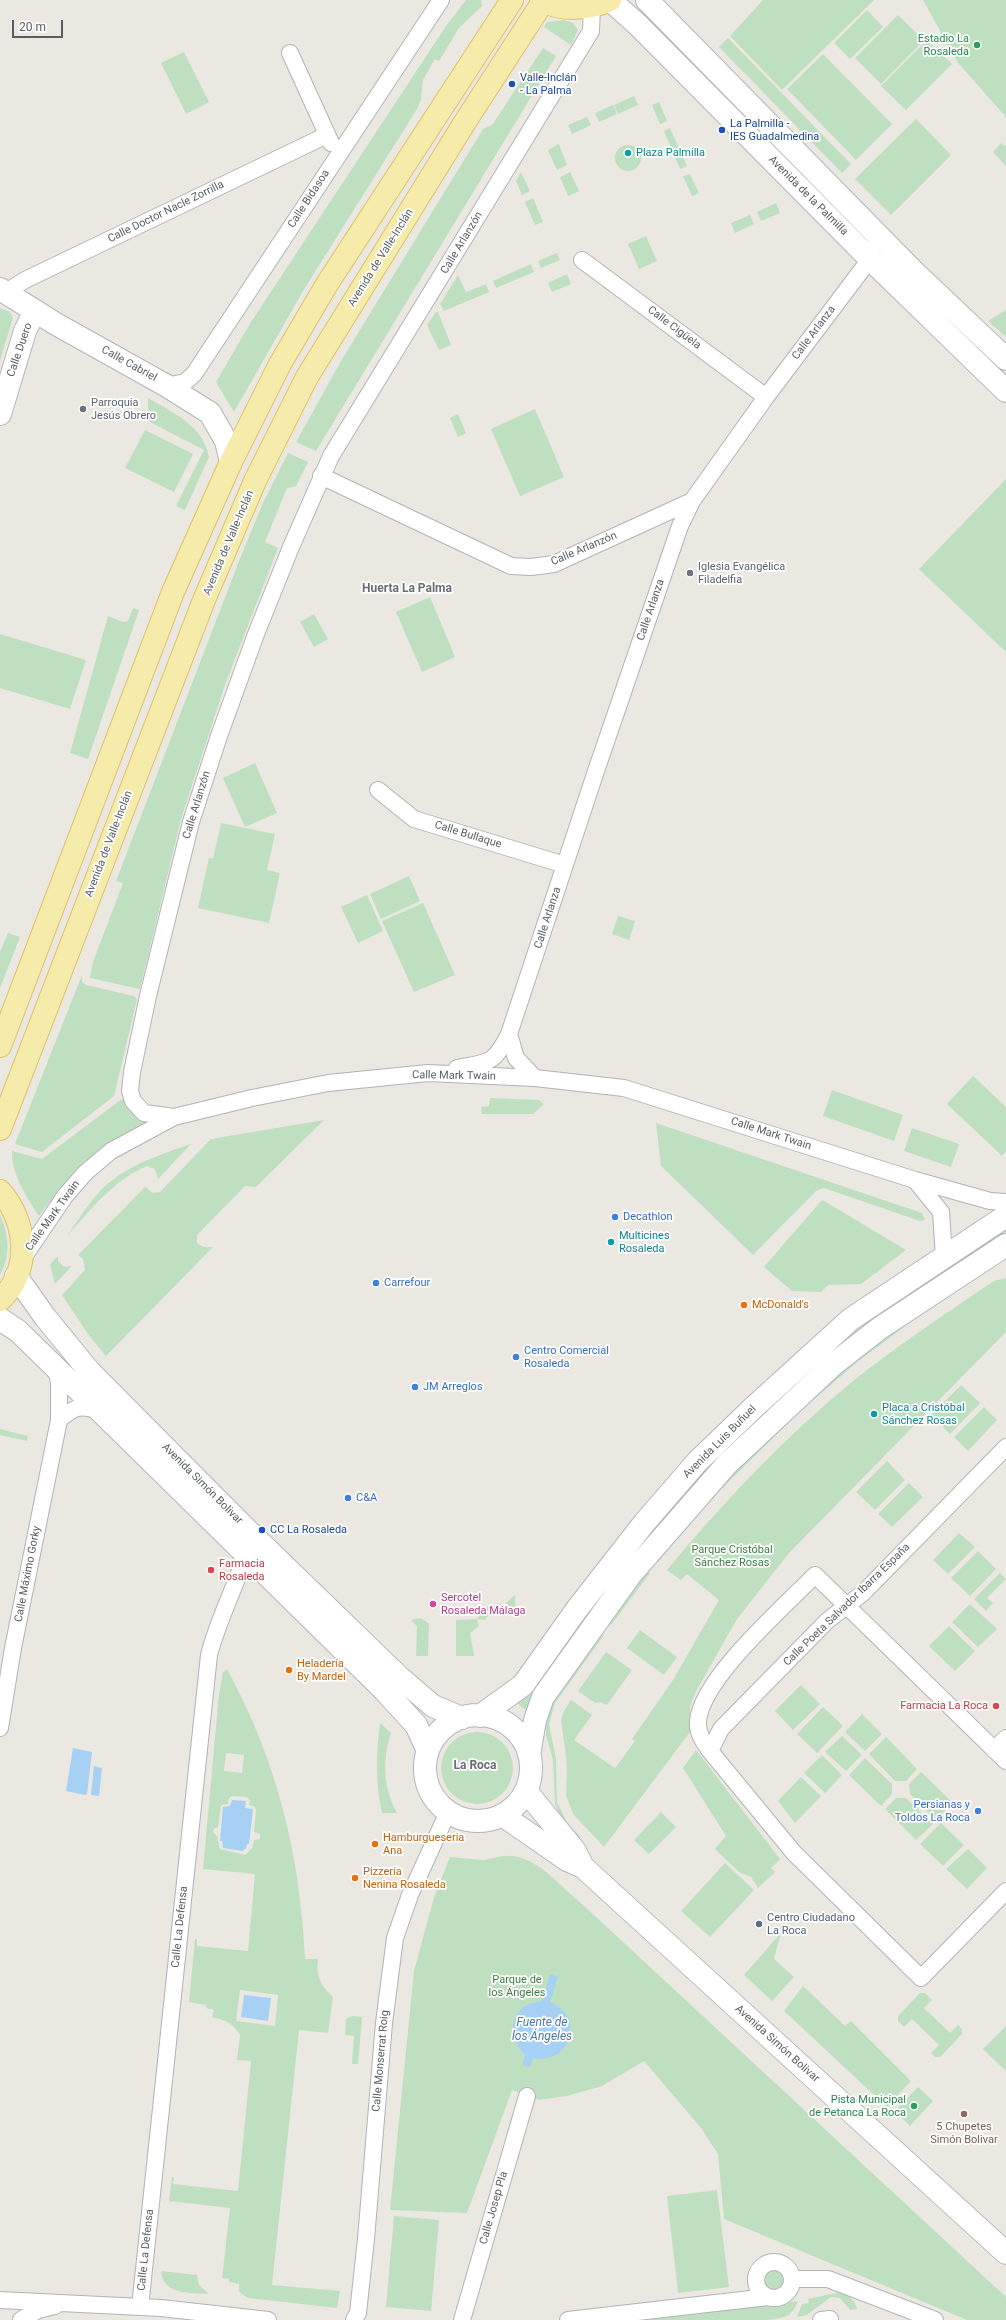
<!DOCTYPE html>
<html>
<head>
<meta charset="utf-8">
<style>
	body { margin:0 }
	#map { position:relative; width:1006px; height:2320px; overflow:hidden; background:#eae8e0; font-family:Roboto,sans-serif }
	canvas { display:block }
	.scale { position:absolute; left:12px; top:20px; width:51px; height:18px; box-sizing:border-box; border:2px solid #595c60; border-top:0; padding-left:5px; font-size:12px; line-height:14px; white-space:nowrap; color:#595c60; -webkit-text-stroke:3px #fff; paint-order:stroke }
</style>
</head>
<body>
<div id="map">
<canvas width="1006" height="2320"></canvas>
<div class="scale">20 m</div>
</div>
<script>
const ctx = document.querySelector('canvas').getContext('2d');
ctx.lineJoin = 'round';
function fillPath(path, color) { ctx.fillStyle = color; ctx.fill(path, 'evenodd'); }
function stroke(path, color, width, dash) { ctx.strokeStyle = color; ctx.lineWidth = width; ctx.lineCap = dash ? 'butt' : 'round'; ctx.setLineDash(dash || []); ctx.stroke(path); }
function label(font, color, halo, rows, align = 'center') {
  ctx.font = font + ' Roboto,sans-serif'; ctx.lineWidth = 3.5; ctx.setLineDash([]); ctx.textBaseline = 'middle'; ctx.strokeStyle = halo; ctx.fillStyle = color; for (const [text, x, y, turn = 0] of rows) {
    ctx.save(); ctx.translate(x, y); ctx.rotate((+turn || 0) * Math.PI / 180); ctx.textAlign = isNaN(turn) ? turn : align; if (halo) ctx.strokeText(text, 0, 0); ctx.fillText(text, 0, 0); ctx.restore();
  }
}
const green = new Path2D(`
	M466,0h15l1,6 -23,22 -20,33 -4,-2 -12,21 -2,19 -4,10 -114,182 -69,121 -18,-30 35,-60 195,-296z
	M763,0h111l-92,90 -52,-54z
	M923,0h83v117l-48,-54z
	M867,10l16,17 -33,32 -16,-16z
	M898,15l26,25 -43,44 -26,-26z
	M564,20l9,3 5,7 -7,15 -27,-18 3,-5z
	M654,21l207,209 -4,4 -207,-209z
	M728,38l123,126 -9,9 -123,-126z
	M927,40l25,24 -46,46 -25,-24z
	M543,48l13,8 -240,395 -20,-9 45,-81 142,-232 9,-4z
	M184,52l25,50 -23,12 -25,-51z
	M823,54l69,70 -36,36 -69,-71z
	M634,96l4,9 -20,9 -4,-9z
	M659,102l8,19 -7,3 -8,-19z
	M613,105l4,9 -18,8 -4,-9z
	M587,117l4,8 -19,9 -4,-9z
	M916,119l35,36 -60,60 -36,-36z
	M670,128l17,38 -7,3 -16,-38z
	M1001,143l3,3 2,-1v21l-13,-14z
	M559,144l8,21 -10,5 -9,-20z
	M615 158a13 13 0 1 1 26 0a13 13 0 1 1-26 0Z
	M521,172l9,19 -8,4 -6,-14z
	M570,172l9,19 -11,5 -8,-19z
	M690,174l9,19 -7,3 -9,-20z
	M533,198l10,24 -8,3 -10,-23z
	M776,203l4,10 -19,8 -4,-9z
	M750,215l4,9 -19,9 -4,-10z
	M646,236l11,25 -18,8 -11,-25z
	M557,253l3,7 -19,8 -3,-7z
	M531,264l3,8 -38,16 -3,-7z
	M567,274l4,10 -19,8 -4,-9z
	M458,275l8,17 20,-8 3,8 -45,19 -4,-7z
	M0,308l10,4 3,6 -13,42z
	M1006,310v27l-18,-16z
	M436,312h2l13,33 -12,5 -12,-25z
	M148,398c24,14 56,28 61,59l-24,53 -9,-4 28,-56 -56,-29z
	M535,409l29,68 -44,19 -29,-67z
	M458,414l8,19 -8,4 -8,-19z
	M145,430l48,24 -19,38 -49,-24z
	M288,453l20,9 -12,24 -9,2 -22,54 13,6 -52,134 -45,137 -41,170 -50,-11 3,-16 30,-79 -7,-2 123,-320 23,-56z
	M1006,479v173l-87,-83z
	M430,597l25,60 -33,15 -26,-60z
	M133,608l6,2 -51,149 -18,-6 38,-137 15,6 5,-1z
	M314,614l14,25 -14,8 -14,-25z
	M0,634l86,26 -16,49 -70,-21z
	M255,763l22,50 -32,14 -22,-49z
	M221,823l54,11 -8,36 13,3 -11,50 -71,-15 11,-50 4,1z
	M409,876l11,25 -39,18 -11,-25z
	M367,895l16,36 -25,12 -17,-36z
	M423,903l32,72 -41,17 -32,-71z
	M618,916l17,5 -6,19 -17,-6z
	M8,933l12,4 -20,51v-36z
	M82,975v7l4,3 48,11 3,3 -23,97 -72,56 -27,-8z
	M973,1076l33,31v44l-4,5 -55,-52z
	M832,1090l71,25 -9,26 -71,-25z
	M126,1096l25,25c-50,23 -79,51 -112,95 -12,-18 -28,-43 -27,-65l30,8z
	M490,1098l49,2 5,4 -11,10h-51l-1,-7 8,-1z
	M324,1120l-68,67 -11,-1 -48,49v8l6,4h10l-107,109 -18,-22 -26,-39 23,-25 -2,-11 -5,-4 67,-68 8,6 7,-1 51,-53z
	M656,1123l266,90 3,7 -5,1 -96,-33 -8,3 -63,64 -92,-89z
	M912,1128l47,16 -8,23 -47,-16z
	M191,1144l-33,35 -3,-10 -8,-3c-34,14 -56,44 -80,70 11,-16 23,-35 37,-49 26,-23 55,-32 87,-43z
	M822,1200l4,2 80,48 -45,34 -33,1 -7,7 -29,-1 -28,-24z
	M0,1215c9,19 11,41 0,60z
	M1006,1227v6l-68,45 -156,121 -4,-4 96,-79z
	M58,1256v5l6,6 8,-1 -17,18 -5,-20z
	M990,1269l-79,53 -50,37 -63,54 -2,-3 98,-80 79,-54z
	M1006,1278v54l-217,221 -52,66 -42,74 -5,13v26l-86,115 -31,-33 -7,-19 1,-31 -6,-44 3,-9 7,-11 21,15 -18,25 41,28 20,-27 -3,-2 41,-59 46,-80 -32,-26 -6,6 -14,-10c49,-59 101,-115 159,-166 52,-46 110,-84 168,-123z
	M961,1385l19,18 -30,31 -19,-19z
	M769,1403l3,4 -180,207 -4,-3 87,-111z
	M984,1407l13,13 -29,31 -14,-14z
	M784,1421l3,3 -84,83 -45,55 -3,-2 45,-55z
	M0,1429l28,7 -1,5 -27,-6z
	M887,1461l18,19 -30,30 -19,-18z
	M909,1483l14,14 -31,30 -14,-13z
	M959,1533l16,14 -27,27 -15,-14z
	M978,1551l18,18 -26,27 -19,-18z
	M647,1570l3,3 -39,52 -3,-2z
	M1000,1573l6,6 -19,19 6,5 -7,8 -12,-12z
	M515,1595l1,18 -24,-3 -7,10 -8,-1 2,7 -9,7 4,23h-18v-36l21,-1 11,-13h15z
	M970,1604l27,25 -19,18 -26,-25z
	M421,1618l8,6 -1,32h-12l1,-30 -6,-6z
	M949,1626l26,25 -20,20 -26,-25z
	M640,1630l37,27 -13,18 -37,-27z
	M573,1632l4,3 -50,76 -10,-8z
	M601,1633l3,2 -49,68 -6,21 7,35 1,43 11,22 12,12 -3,2 -17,-22 -5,-12 -2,-44 -7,-25v-11l5,-23z
	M606,1652l26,18 -25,35 -7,-3 -5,1 -17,-12z
	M227,1669c50,92 73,185 78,290h13c-2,17 2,26 15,38l-5,36 -29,-3 -27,255 68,6 -3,17 -89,-10 -9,-6v-8l-10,-2v-3l-7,-1 8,-70 -61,-7 3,-24h2l-1,7 65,7 13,-130 -14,-1 3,-25c-7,-12 -15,-15 -28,-18l2,-7 -8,-2v-3l-17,-3 6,-63h2v7l51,5 7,-77 -52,-5 16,-175 4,-22zM226,1753l18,2 -2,18 -18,-2zM232,1796l15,1 3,4 -1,4 5,1 2,4 -2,22 6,2v5l-6,1 -2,8 -7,7 -25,-6 -3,-13 -4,-4 1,-3 4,-2 3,-22 7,-1 1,-6zM240,1990l38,5 -3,31 -39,-5z
	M801,1685l19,19 -27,26 -18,-19z
	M823,1707l20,19 -26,27 -20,-19z
	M862,1714l20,20 -17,17 -20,-19z
	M380,1723l11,10c-9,28 -8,54 6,80h-15c-7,-33 -6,-57 -2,-90z
	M441 1768a36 36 0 1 1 72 0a36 36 0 1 1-72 0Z
	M842,1736l20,19 -16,16 -21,-19z
	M886,1737l31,32 -11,12h-11l-26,-27z
	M696,1750l84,109 -9,9 4,4 -17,16 -7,-11 -12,-5 -24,-23 11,-13 -43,-68z
	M822,1755l20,20 -17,18 -21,-20z
	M865,1758l27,26v10l-11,12 -32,-31z
	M921,1772l32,31 -17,17 -26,-26 -1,-10z
	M801,1777l20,19 -26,27 -17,-22z
	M896,1798h10l27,26 -17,16 -31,-31z
	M661,1812l15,15 -27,27 -15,-14z
	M941,1823l23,22 -21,21 -23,-22z
	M968,1849l19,19 -20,21 -21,-20z
	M503,1856c33,-3 56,30 79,48l424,393v23h-39l-243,-101 -6,-65 -17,-26 -57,-67 -42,25 -35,10 -28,4 -27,-10 -45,123 -77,-3 24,-239 20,-74 16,-40 34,3z
	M725,1863l29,27 -44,47 -29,-26z
	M781,1933l-7,26 20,18 -22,24 -28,-26z
	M803,1986l42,40 6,-5 60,60 -24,26 -103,-96z
	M920,1993h5l7,7 -8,8 26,25 8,-8 4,4v5l-22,23h-5l-4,-4 8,-8 -27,-26 -8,8 -6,-6v-5z
	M352,2016l10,1 -4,47h-6l2,-28 -9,-1 1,-16z
	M1006,2026v45l-23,-22z
	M918,2087l15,14 -23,25 -15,-15z
	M717,2190l12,97 -51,6 -11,-97z
	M394,2216l45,4 -8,91 -45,-4z
	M763 2280a11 11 0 1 1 22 0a11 11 0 1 1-22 0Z
	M161,2271l36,4 2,10 10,9c-17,-1 -47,1 -48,-23z
	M841,2292c9,4 14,8 16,17l-7,1 -10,-12 -9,-1 -24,18 -10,2 5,-13 7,-1 -1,-4z
	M798,2301c-6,17 -15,17 -31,19h-134z`);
const water = new Path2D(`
	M73,1748l19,4 -5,42 -2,1 -19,-4z
	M94,1766l8,2 -3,28 -8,-1z
	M232,1800l14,1 -1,7 8,1 -4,35h-2l-1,4 -3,3 -20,-3 -1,-7h-2l3,-34 7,-1z
	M550,1974l8,3 -8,25c36,13 21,64 -17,56l-3,9 -8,-2 3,-10c-21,-20 -14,-52 17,-54z
	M244,1995l27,3 -3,23 -27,-4z`);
const street = new Path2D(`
	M290,53l41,90
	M582,260l184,137
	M6,292l19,-12 302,-145
	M167,386l18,-4 9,-8 247,-374
	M321,476l190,90 20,1 23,-3 138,-63
	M378,790l36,29 151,46
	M457,1068c31,-6 37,-3 52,-34
	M535,1078l-19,-20 -7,-24 87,-263 84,-245 12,-25 74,-104 104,-138 1,-10
	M174,1117l-30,-4 -11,-12 -3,-10 2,-19 16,-76 43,-174 28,-86 37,-102 35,-87 40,-91 260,-425 1,-25
	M915,1180l26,32 3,45
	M21,1261l44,-65 20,-23 26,-22 63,-34 78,-19 76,-15 100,-10 107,5 89,10 291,92 75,21 16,1
	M59,1420c16,-14 21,-15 41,-9
	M0,1728l13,-80 46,-228v-37l-3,-15
	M994,1750l12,-12
	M710,1751l11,-22 106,-108 36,-28 143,-146
	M1006,1761l-191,-186c-31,32 -113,103 -117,146 -1,12 5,20 12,30l84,102 127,125 85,-87
	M756 2280a18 18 0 1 1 36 0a18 18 0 1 1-36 0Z
	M792,2279h36l107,41
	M0,2300l161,8 107,12
	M140,2307l69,-652c9,-35 26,-67 37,-101
	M21,2320l17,-10 17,-4
	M354,2320l4,-7 8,-74 18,-216 11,-85 15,-43 38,-83
	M462,2320l65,-224
	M568,2320l200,-23
	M821,2320l9,-1`);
const secondary = new Path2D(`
	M610,0l28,25 232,234 136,132
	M647,0l266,271 93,88
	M0,289l56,35 111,62 43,27 16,28 5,21
	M0,414l25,-83 10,-20
	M16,1276l29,41 45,55 151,152 157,152 35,30 29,12
	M0,1319l18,12 82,80 285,280 31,34 12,26
	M425 1768a53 53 0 1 1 106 0a53 53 0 1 1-106 0Z
	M480,1716l43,-31 54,-76 68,-87 52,-60 56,-54 98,-89 155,-103
	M529,1755l6,-35 8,-23 88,-123 96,-110 108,-101 45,-35 126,-83
	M526,1791l49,60 8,16
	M502,1815l65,45 16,7 423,386`);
const primary = new Path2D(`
	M541,0c20,12 49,9 69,0
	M0,1046l173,-454 58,-130 49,-98 47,-80 185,-284
	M0,1129l204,-529 51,-119 52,-104 158,-255 79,-122
	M0,1191c27,30 32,80 0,109`);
const markers = [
	[977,45,4,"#2e9e5b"],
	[512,84,4,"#1a4fb4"],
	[722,130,4,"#1a4fb4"],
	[628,153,4,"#0f9aa8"],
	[83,409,4,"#6b7280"],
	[690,573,4,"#6b7280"],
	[615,1217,4,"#3f7fe0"],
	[611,1242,4,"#0f9aa8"],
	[376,1283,4,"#3f7fe0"],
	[744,1305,4,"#e8710a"],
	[516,1357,4,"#3f7fe0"],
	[415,1387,4,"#3f7fe0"],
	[874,1414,4,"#0f9aa8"],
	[348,1498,4,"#3f7fe0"],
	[262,1530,4,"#1a4fb4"],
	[211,1570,4,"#e0444e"],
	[433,1604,4,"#d1479c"],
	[289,1670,4,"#e8710a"],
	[996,1706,4,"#e0444e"],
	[978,1811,4,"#3f7fe0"],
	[375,1844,4,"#e8710a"],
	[355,1878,4,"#e8710a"],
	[759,1924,4,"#5c6f8a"],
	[914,2106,4,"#2e9e5b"],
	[964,2114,4,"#8d6e63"]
];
const leisureNames = [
	["Estadio La",969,39],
	["Rosaleda",969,52],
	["Pista Municipal",906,2100],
	["de Petanca La Roca",906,2113]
];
const transitNames = [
	["Valle-Inclán",520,78],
	["- La Palma",520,91],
	["La Palmilla -",730,124],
	["IES Guadalmedina",730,137],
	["CC La Rosaleda",270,1530]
];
const cultureNames = [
	["Plaza Palmilla",636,153],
	["Multicines",619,1236],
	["Rosaleda",619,1249],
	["Placa a Cristóbal",882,1408],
	["Sánchez Rosas",882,1421]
];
const streetNames = [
	["Avenida de la Palmilla",808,196,45],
	["Calle Bidasoa",309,199,-57],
	["Calle Doctor Nacle Zorrilla",166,212,-26],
	["Calle Arlanzón",462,243,-59],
	["Avenida de Valle-Inclán",381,258,-58],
	["Calle Cigüela",674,328,37],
	["Calle Arlanza",814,333,-53],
	["Calle Duero",20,350,-71],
	["Calle Cabriel",129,364,29],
	["Avenida de Valle-Inclán",229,543,-67],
	["Calle Arlanzón",584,549,-23],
	["Calle Arlanza",651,610,-71],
	["Calle Arlanzón",197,805,-73],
	["Calle Bullaque",468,835,17],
	["Avenida de Valle-Inclán",109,844,-69],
	["Calle Arlanza",548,918,-72],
	["Calle Mark Twain",454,1076,1],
	["Calle Mark Twain",771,1134,18],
	["Calle Mark Twain",53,1216,-54],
	["Avenida Luis Buñuel",720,1442,-45],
	["Avenida Simón Bolivar",202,1484,45],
	["Calle Máximo Gorky",28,1574,-79],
	["Calle Poeta Salvador Ibarra España",847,1605,-44],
	["Calle La Defensa",180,1927,-84],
	["Avenida Simón Bolivar",777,2044,42],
	["Calle Monserrat Roig",381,2061,-85],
	["Calle Josep Pla",494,2208,-74],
	["Calle La Defensa",146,2250,-84]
];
const worshipNames = [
	["Parroquia",91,403],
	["Jesús Obrero",91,416],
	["Iglesia Evangélica",698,567],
	["Filadelfia",698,580]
];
const shopNames = [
	["Decathlon",623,1217],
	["Carrefour",384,1283],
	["Centro Comercial",524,1351],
	["Rosaleda",524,1364],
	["JM Arreglos",423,1387],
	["C&A",356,1498],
	["Persianas y",970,1805,"right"],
	["Toldos La Roca",970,1818,"right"]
];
const foodNames = [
	["McDonald's",752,1305],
	["Heladería",297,1664],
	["By Mardel",297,1677],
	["Hamburgueseria",383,1838],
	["Ana",383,1851],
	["Pizzería",363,1872],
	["Nenina Rosaleda",363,1885]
];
const parkNames = [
	["Parque Cristóbal",732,1550],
	["Sánchez Rosas",732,1563],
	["Parque de",517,1980],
	["los Ángeles",517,1993]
];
const healthNames = [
	["Farmacia",219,1564],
	["Rosaleda",219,1577],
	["Farmacia La Roca",988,1706,"right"]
];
const hotelNames = [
	["Sercotel",441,1598],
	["Rosaleda Málaga",441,1611]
];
const serviceNames = [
	["Centro Ciudadano",767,1918],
	["La Roca",767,1931]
];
const educationNames = [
	["5 Chupetes",964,2127],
	["Simón Bolivar",964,2140]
];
const neighbourhoodNames = [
	["Huerta La Palma",407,589],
	["La Roca",475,1766]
];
const waterNames = [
	["Fuente de",542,2023],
	["los Ángeles",542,2037]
];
fillPath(green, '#bfe0c0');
fillPath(water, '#a6d1f5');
stroke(street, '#b1b3b7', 18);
stroke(secondary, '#b2b5ba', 24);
stroke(primary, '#e1c163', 24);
stroke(street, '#fff', 16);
stroke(secondary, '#fff', 22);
stroke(primary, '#f5ebaa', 22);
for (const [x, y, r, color] of markers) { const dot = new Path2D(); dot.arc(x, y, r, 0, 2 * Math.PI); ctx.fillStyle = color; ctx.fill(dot); stroke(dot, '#fff', 1.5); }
label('11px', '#27864d', '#fff', leisureNames, 'right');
label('11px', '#164399', '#fff', transitNames, 'left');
label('11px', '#0d838f', '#fff', cultureNames, 'left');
label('11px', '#595c60', '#fff', streetNames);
label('11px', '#5b616d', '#fff', worshipNames, 'left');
label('11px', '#366cbe', '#fff', shopNames, 'left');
label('11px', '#c56008', '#fff', foodNames, 'left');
label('11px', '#3c7c41', '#fff', parkNames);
label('11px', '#be3a42', '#fff', healthNames, 'left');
label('11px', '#b23c85', '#fff', hotelNames, 'left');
label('11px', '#4e5e75', '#fff', serviceNames, 'left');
label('11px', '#785e54', '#fff', educationNames);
label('bold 12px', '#6a6e72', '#fff', neighbourhoodNames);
label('italic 12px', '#4a78ac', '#fff', waterNames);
</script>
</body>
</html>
